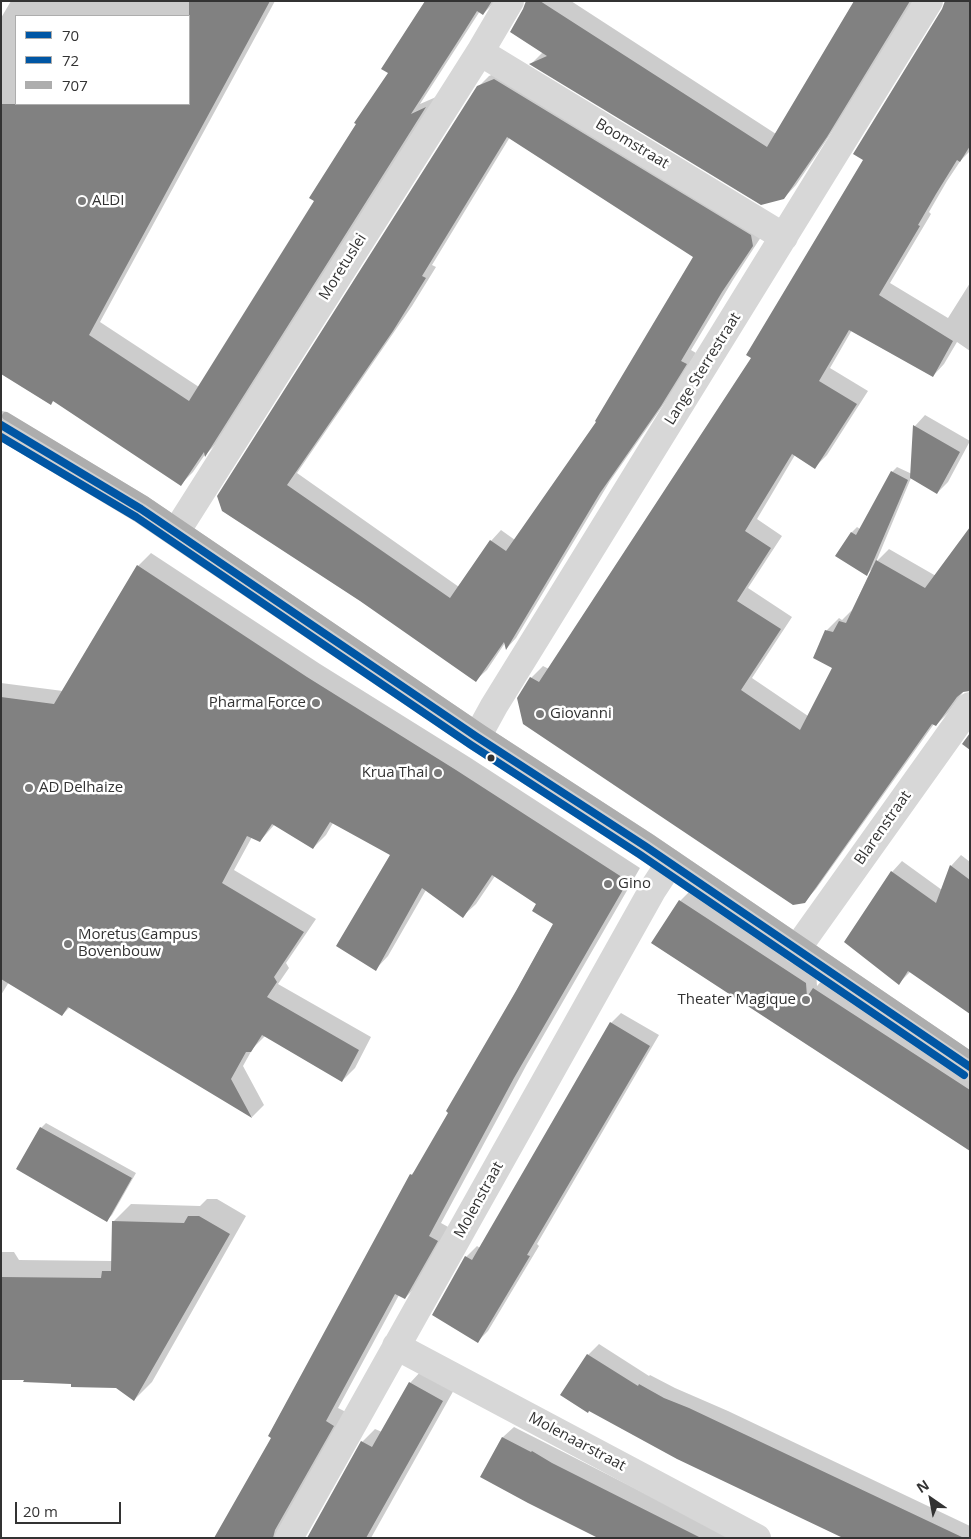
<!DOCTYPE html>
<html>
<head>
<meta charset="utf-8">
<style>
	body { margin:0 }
	#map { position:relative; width:971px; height:1539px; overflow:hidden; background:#fff; font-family:"Open Sans",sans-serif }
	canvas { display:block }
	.frame { position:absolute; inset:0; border:2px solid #333; pointer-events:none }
	.legend { position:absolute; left:15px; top:15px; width:175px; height:90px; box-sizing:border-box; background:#fff; border:1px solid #adadad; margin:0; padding:6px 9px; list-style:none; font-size:15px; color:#333 }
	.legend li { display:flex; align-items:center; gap:10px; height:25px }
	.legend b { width:25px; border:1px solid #adadad }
	.north { position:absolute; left:906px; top:1474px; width:50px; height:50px; -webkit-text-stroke:4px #fff; paint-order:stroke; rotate:327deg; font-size:14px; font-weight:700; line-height:20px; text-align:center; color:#333 }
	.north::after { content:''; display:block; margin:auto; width:18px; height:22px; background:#333; clip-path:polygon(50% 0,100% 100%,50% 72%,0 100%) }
	.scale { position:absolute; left:15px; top:1502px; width:106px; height:22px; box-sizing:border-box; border:2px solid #333; border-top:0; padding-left:6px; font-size:15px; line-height:18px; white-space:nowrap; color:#333; -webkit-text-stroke:4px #fff; paint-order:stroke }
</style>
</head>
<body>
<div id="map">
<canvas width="971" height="1539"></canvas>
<div class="frame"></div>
<ul class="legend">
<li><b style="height:6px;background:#0056a4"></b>70</li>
<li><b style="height:6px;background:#0056a4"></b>72</li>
<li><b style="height:6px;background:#adadad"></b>707</li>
</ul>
<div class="north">N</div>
<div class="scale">20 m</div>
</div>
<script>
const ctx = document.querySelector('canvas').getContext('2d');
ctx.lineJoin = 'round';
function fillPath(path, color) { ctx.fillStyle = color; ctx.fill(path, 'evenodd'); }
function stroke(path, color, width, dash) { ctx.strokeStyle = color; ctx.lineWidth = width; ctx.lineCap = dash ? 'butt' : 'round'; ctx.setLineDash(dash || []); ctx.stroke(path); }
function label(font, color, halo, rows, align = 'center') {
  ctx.font = font + ' "Open Sans",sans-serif'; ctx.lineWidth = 5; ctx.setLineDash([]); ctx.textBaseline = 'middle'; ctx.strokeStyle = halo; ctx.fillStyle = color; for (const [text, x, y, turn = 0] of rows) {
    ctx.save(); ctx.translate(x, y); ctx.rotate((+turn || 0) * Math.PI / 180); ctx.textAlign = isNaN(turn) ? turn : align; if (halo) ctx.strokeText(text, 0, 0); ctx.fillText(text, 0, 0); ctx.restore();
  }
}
const shadow = new Path2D(`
	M11,1h264l-175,321 99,65 116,-186 74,-129 38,-71h69l-13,13 -3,-3 -60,93 16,-7 -219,346 -13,13 -11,16 -12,12 -127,-84 -53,-286v-96zM16,16h173v88h-173z
	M527,1h44l205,133 80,-133h58l-76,122 -42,62 -12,13 -253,-134 12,-12 -18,-43z
	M970,1v150l-9,9 -14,21 -18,31 2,2 -41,69 58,35 22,-35v68l-13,-9 -13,22 -11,12 -81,-46 -22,38 38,23 -41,64 -12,12 -20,-12 -38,64 25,17 -34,52 44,29 -40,61 56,38 26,-49 -19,-10 12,-27 12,-12 3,2 10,-10 20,-41 -5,5 -30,-19 15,-23 5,-5 3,2 32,-57 5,-5 15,7 3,-48 10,-11 45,26 -22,41 -11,11 -26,-15 -35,84 13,-13 47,27 28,115 -16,22 -12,12 -2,-1 -118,165 -12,13 -273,-224 12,-12 6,3 204,-312 112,-198 78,-149z
	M505,69l258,165 -30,46 -42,70 5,3 -25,41 -61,87 -94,157 -9,10 -2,-5 -18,27 -11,10 -115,-80 -138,-90 255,-423 11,-11zM510,137l185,119 -97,165 -83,119 -14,-10 -10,11 -32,46 -162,-114 115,-167 24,-39 -4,-2z
	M151,553l169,111 149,93 171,111 -113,196 -86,159 9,5 -32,57 -13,13 -6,-3 -61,113 8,4 -53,126h-78l58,-101 -4,-2 142,-260 7,-7 136,-245 -16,-20 -43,-27 -19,28 -13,12 -37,-26 -38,66 -12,13 16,-114 -59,-32 -7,12 -13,13 -38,-24 -15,17 -8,-4 -18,33 82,49 -30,44 3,5 -11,16 93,53 -16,31 -13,13 -77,-45 -12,12 -10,18 21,39 -12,12 -182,-110 -8,8 -53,-33 -8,13v-312l62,8 75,-125z
	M961,855l9,7v150l-59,-41 -12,12 -7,-111 10,-11 40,29 9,-24z
	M691,890l125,83 1,13 7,-8 146,95v77l-290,-249z
	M621,1013l38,22 -122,209 2,2 -51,85 -10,10 -12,-84 11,-11 3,2 131,-225z
	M46,1123l90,50 -24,42 -5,5 -66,-92z
	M207,1199h10l29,17 -94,166 -18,18 -17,-14 -92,-7 -24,-1v-126h13l5,8 93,1 1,-39 18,-18 69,2z
	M599,1344l50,32 1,-1 25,13 53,23 242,115v12h-124l-258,-183z
	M422,1370l33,18 -84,150h-63l54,-96 13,-13 7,3 28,-49z
	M514,1427l219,111h-130l-121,-62 21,-39z`);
const building = new Path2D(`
	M189,1h81l-181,334 100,66 125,-200 -5,-3 47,-74 -2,-1 34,-50 -7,-4 44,-68h67l-9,14 -6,-4 -17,27 -49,76 15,-7 -221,350 -1,-5 -23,34 -128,-85 -2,4 -50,-31v-270h188z
	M526,1h14l227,146 87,-146h56l-83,136 -43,62 -23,6 -232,-141 18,-8 -37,-24 13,-23z
	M945,1h25v145l-10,16 -3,-2 -21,34 -18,31 2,1 -41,69 74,46 -20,36 -84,-47 -30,51 38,23 -42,65 -23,-15 -47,77 26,17 -34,53 44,28 -40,61 59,40 32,-62 -19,-10 12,-28 8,2 6,-11 7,2 30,-63 49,28 45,-61v164l-7,1 -6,5 -21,29 -4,-2 -127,179 -12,2 -270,-181 -6,-26 13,-21 9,5 212,-324 -5,-3 117,-195 -10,-6 89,-145z
	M494,79l257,156 2,11 -31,46 -41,69 6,3 -26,42 -61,87 -94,157 -2,-8 -28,40 -116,-81 -138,-90 -5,-15 260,-410zM507,137l186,120 -98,164 1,1 -90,129 -16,-11 -40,58 -163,-113 106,-154 33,-53 -4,-2z
	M913,425l47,27 -23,42 -27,-16z
	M891,471l17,9 -41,96 -32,-20 16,-24 5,3z
	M137,565l170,112 149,93 172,111 -114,197 -85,158 9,5 -33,58 -10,-5 -38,70 -31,57 8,5 -59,104 -2,8h-59l57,-100 -3,-2 142,-262 2,1 36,-62 -2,-2 70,-120 37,-67 -21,-13 4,-7 -44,-29 -29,43 -41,-30 -46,83 -40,-25 54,-91 -60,-33 -17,27 -41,-25 -12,18 -13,-6 -25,47 82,49 -30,45 3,5 -10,15 92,53 -17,32 -80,-47 -11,17h-5l-15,27 21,39 -184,-111 -6,9 -61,-37v-282l53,7z
	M970,733v17l-8,-6z
	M950,865l20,15v134l-62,-43 -9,14 -55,-43 47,-71 45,32z
	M679,900l127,83 1,14 6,-9 157,102v61l-319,-208z
	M610,1022l40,24 -123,209 3,1 -52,87 -46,-28 33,-59 7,4z
	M40,1127l92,51 -25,44 -91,-53z
	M188,1216h11l31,18 -96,167 -18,-13 -45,-1v-3l-48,-2 1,-2h-23v-103l100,1 1,-7h9l1,-50 72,2z
	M587,1354l51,32 1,-2 25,14 25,10 275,130h-121l-166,-79 -88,-48 -1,2 -28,-18z
	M409,1382l34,19 -77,137h-59l54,-97 11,6z
	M502,1437l29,15 1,-1 20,12 149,75h-103l-70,-35 -48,-26z`);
const minor = new Path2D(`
	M480,52l304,185
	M176,532l304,-480 30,-51
	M477,737l17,-31 435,-705
	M796,950l174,-244
	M396,1346l361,192
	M289,1538l364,-649 17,-26`);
const secondary = new Path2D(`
	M1,425l140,84 336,228 168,109 325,221`);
const bus1 = new Path2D(`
	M1,425l140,84 336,228 168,109 325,221`);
const bus2 = new Path2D(`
	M1,437l135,80 335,228 168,109 325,221`);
const bus3 = new Path2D(`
	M6,416l141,85 336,228 168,109 319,217`);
const markers = [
	[82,201,5,"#7a7a7a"],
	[316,703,5,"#7a7a7a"],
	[540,714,5,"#7a7a7a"],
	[491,758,4.5,"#333"],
	[438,773,5,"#7a7a7a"],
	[29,788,5,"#7a7a7a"],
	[608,884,5,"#7a7a7a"],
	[68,944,5,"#7a7a7a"],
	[806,1000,5,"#7a7a7a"]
];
const streetNames = [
	["Boomstraat",632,144,31],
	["Moretuslei",343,267,-58],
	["Lange Sterrestraat",703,369,-58],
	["Blarenstraat",883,828,-55],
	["Molenstraat",479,1200,-61],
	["Molenaarstraat",577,1442,28]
];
const poiNames = [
	["ALDI",92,201],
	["Pharma Force",306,703,"right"],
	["Giovanni",550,714],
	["Krua Thai",428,773,"right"],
	["AD Delhaize",39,788],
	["Gino",618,884],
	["Moretus Campus",78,935],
	["Bovenbouw",78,952],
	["Theater Magique",796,1000,"right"]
];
fillPath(shadow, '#0003');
fillPath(building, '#818181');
stroke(minor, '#d7d7d7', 28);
stroke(secondary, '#d0d0d0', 28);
stroke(bus1, '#0056a4', 8);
stroke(bus2, '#0056a4', 8);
stroke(bus3, '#adadad', 8);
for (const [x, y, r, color] of markers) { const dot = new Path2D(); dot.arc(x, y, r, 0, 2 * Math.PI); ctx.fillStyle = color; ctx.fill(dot); stroke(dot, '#fff', 2); }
label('15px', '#333', '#fff', streetNames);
label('15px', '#333', '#fff', poiNames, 'left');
</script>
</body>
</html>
